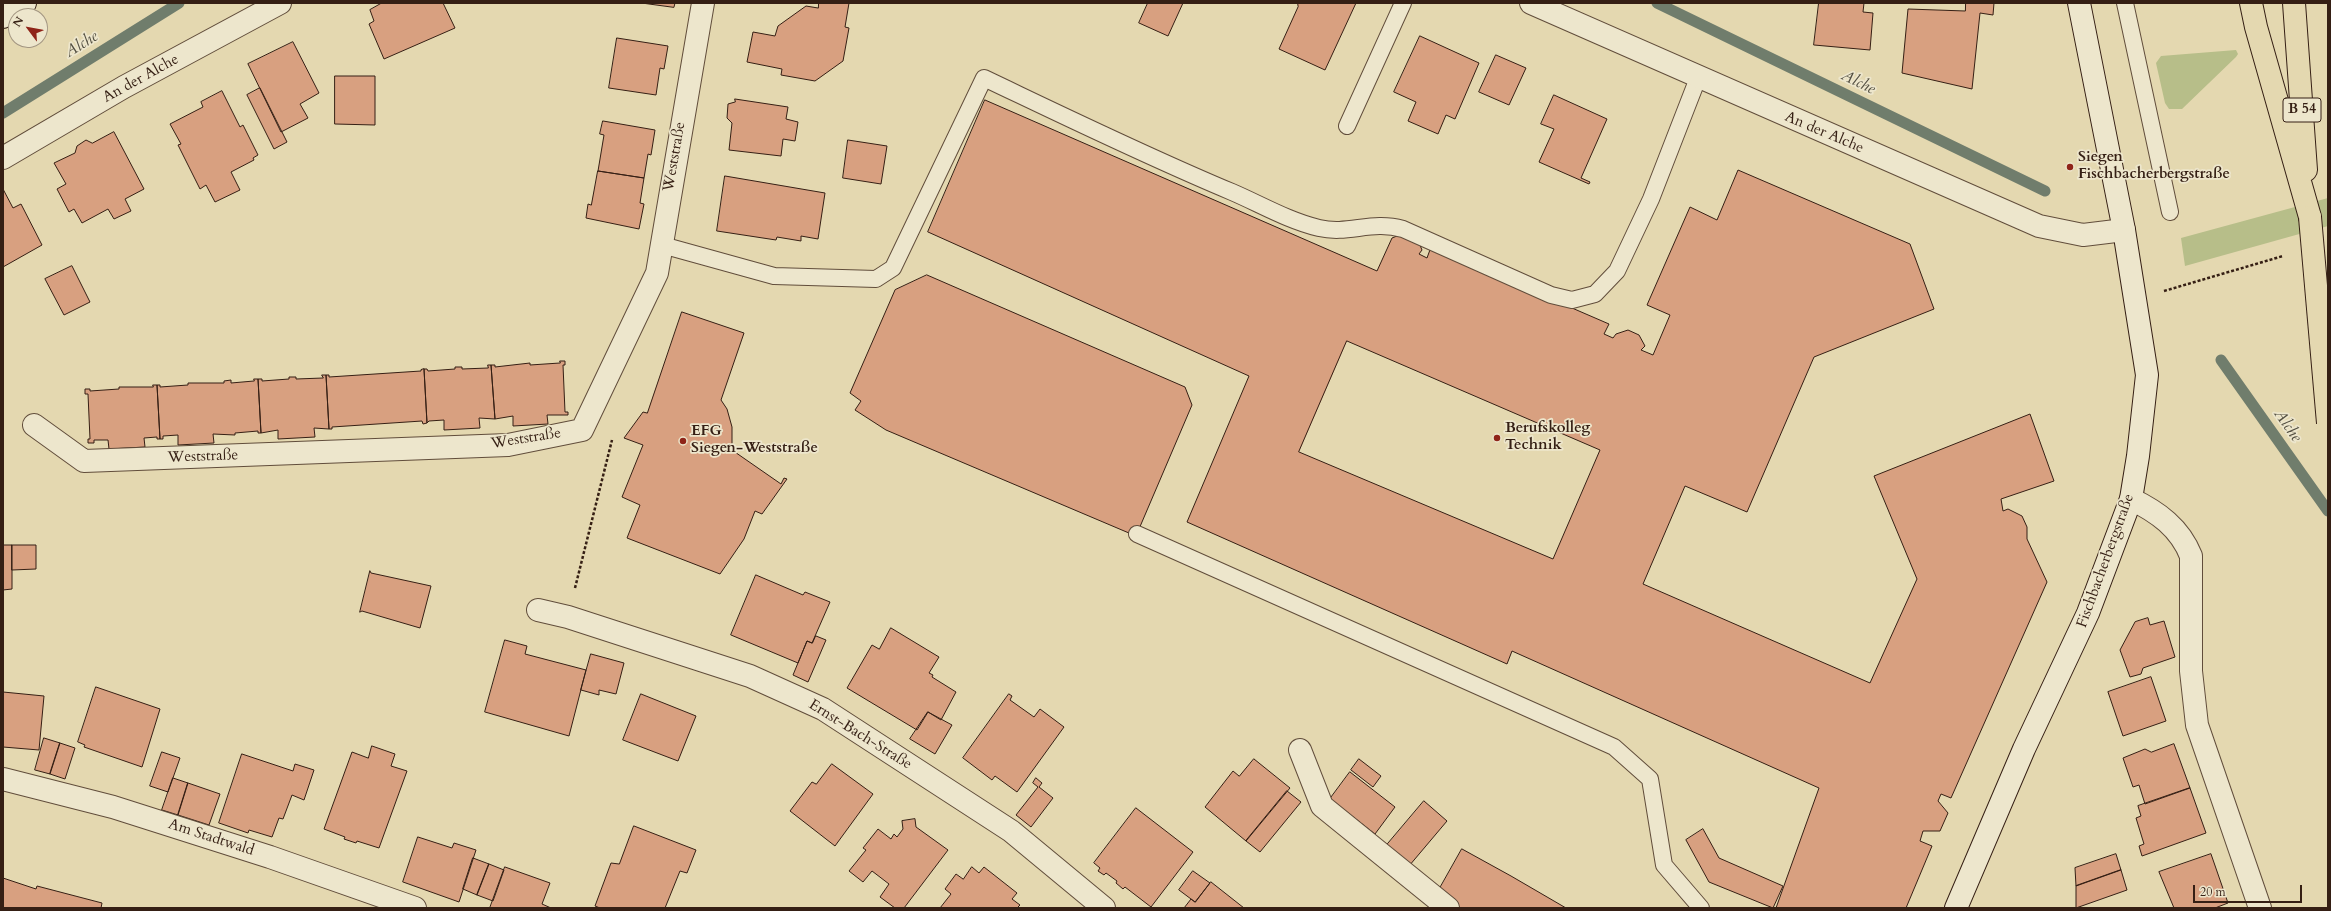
<!DOCTYPE html>
<html>
<head>
<meta charset="utf-8">
<style>
	body { margin:0 }
	#map { position:relative; width:2331px; height:911px; overflow:hidden; background:#e4d8b0; font-family:Cardo,serif }
	canvas { display:block }
	.frame { position:absolute; inset:0; border:4px solid #351f14; pointer-events:none }
	.north { position:absolute; left:8px; top:8px; width:40px; height:40px; box-sizing:border-box; background:#ede6cc; border:1px solid #a39682; border-radius:50%; rotate:302deg; font-size:11px; font-weight:700; line-height:16px; text-align:center; color:#351f14 }
	.north::after { content:''; display:block; margin:auto; width:14px; height:18px; background:#8f2418; clip-path:polygon(50% 0,100% 100%,50% 72%,0 100%) }
	.scale { position:absolute; left:2193px; top:885px; width:109px; height:18px; box-sizing:border-box; border:2px solid #351f14; border-top:0; padding-left:5px; font-size:12px; line-height:14px; white-space:nowrap; color:#351f14; -webkit-text-stroke:3px #ede6cc; paint-order:stroke }
</style>
</head>
<body>
<div id="map">
<canvas width="2331" height="911"></canvas>
<div class="frame"></div>
<div class="north">N</div>
<div class="scale">20 m</div>
</div>
<script>
const ctx = document.querySelector('canvas').getContext('2d');
ctx.lineJoin = 'round';
function fillPath(path, color) { ctx.fillStyle = color; ctx.fill(path, 'evenodd'); }
function stroke(path, color, width, dash) { ctx.strokeStyle = color; ctx.lineWidth = width; ctx.lineCap = dash ? 'butt' : 'round'; ctx.setLineDash(dash || []); ctx.stroke(path); }
function label(font, color, halo, rows, align = 'center') {
  ctx.font = font + ' Cardo,serif'; ctx.lineWidth = 3.5; ctx.setLineDash([]); ctx.textBaseline = 'middle'; ctx.strokeStyle = halo; ctx.fillStyle = color; for (const [text, x, y, turn = 0] of rows) {
    ctx.save(); ctx.translate(x, y); ctx.rotate((+turn || 0) * Math.PI / 180); ctx.textAlign = isNaN(turn) ? turn : align; if (halo) ctx.strokeText(text, 0, 0); ctx.fillText(text, 0, 0); ctx.restore();
  }
}
const green = new Path2D(`
	M2236,50l2,4 -2,3 -54,52h-13l-4,-6 -9,-40 5,-7z
	M2328,198v28l-143,40 -4,-28z`);
const stream = new Path2D(`
	M1657,3l388,188
	M3,113l176,-110
	M2221,360l107,151`);
const building = new Path2D(`
	M382,3h61l12,25 -71,31 -15,-35 5,-3 -4,-11z
	M642,3h33l-1,4z
	M819,3h30l-4,24 4,1 -6,33 -28,20 -34,-6 1,-6 -35,-7 6,-30 22,4 3,-10 28,-20 12,2z
	M1148,3h35l-15,33 -29,-13z
	M1298,3h58l-31,67 -46,-21 19,-42z
	M1819,3h45l-1,9 10,1 -3,37 -56,-5z
	M1966,3h28l-1,12 -13,-2 -8,76 -70,-16 6,-64 57,2z
	M1420,36l59,27 -24,56 -9,-4 -8,19 -30,-13 8,-19 -22,-10z
	M617,38l51,8 -4,23 -4,-1 -4,27 -47,-7z
	M293,42l26,51 -19,11 8,14 -27,14 -33,-68z
	M1496,55l30,13 -17,37 -30,-13z
	M335,76h40v49l-40,-1z
	M260,88l27,54 -13,7 -27,-54z
	M222,91l18,36 3,-2 15,30 -5,3 1,2 -23,12 9,18 -25,12 -9,-17 -6,4 -22,-44 3,-1 -11,-20 33,-17 -2,-5z
	M1554,95l53,24 -26,59 9,4 -1,2 -50,-22 15,-33 -13,-5z
	M735,99l53,8 -2,12 12,3 -3,19 -12,-2 -2,17 -52,-6 3,-27 -5,-5 1,-14 7,-2z
	M985,100l392,171 15,-33 15,-6 10,6 5,12 -3,4 8,4 4,-11 178,77 -5,10 9,4 3,-4 12,-4 11,5 6,11 -4,4 12,5 17,-40 -23,-10 43,-98 27,13 21,-50 172,74 24,65 -120,48 -67,155 -62,-26 -42,98 227,99 47,-104 -43,-103 156,-62 24,67 -53,18 2,12 5,-2 14,7 5,11v12l20,43 -96,216 -10,-4 -3,7 10,12 -8,18h-17l-3,10 12,5 -26,62h-130l43,-120 -307,-137 -5,13 -320,-142 62,-146 -321,-144zM1347,341l253,109 -47,109 -254,-107z
	M603,121l52,9 -4,25 -3,-1 -4,24 -46,-7 6,-36 -4,-1z
	M114,132l30,57 -19,10 6,12 -17,8 -6,-10 -26,14 -8,-14 -5,3 -12,-23 9,-5 -12,-21 21,-10 2,-7 9,-6 6,3z
	M848,140l39,6 -6,38 -38,-6z
	M598,171l46,7 -4,25 4,1 -5,25 -53,-11 2,-14 3,1z
	M725,176l100,17 -7,46 -17,-3v5l-24,-4 -1,3 -59,-9z
	M3,189l10,19 8,-4 21,41 -39,22z
	M72,266l18,36 -26,13 -19,-36z
	M927,275l258,112 7,18 -56,131 -250,-106 -31,-20 6,-9 -11,-8 45,-103z
	M682,312l62,21 -23,67 6,9 5,18v23l49,34 3,-6 3,1 -25,35 -7,-3 -11,28 -24,35 -93,-36 13,-33 -18,-8 21,-52 -19,-7 19,-26 4,1z
	M560,361h5v4h-2l2,47h3v3h-21l1,9 -35,2v-10l-18,3 -4,-54h4v2l35,-4v2l30,-2z
	M488,365h3l4,54 -16,-1 1,10 -36,2v-10l-15,1 -2,2 -3,-54h3l1,2 27,-2v-2h7v2l26,-1z
	M424,369l3,54 -4,1 -1,-3 -90,6v2h-3l-3,-54h3v2l92,-6v-1z
	M322,375h4l3,54 -15,-1 1,9 -37,2v-9l-17,3 -3,-54h4v2l27,-2v-2h7v2l27,-1z
	M254,379h4l3,54h-3v-2l-23,2v2l-22,-1 1,9 -36,2v-10l-15,1v3h-3l-3,-54h3v2l28,-2v-2h36v-2l7,-1v3l23,-2z
	M153,385h4l3,54h-3v-2l-13,1 1,9 -36,2 -1,-9h-14v3h-6v-4h2l-2,-45h-3v-5h5v2l29,-2v-2h34z
	M3,545h9v44l-9,1z
	M12,545h24v24l-24,1z
	M370,571l1,2 60,13 -11,42 -58,-17 -2,1z
	M756,575l47,20 2,-3 25,10 -18,41 -5,-2 -9,22 -67,-28z
	M2148,618l2,7 14,-4 11,36 -32,11 -2,6 -11,3 -10,-27 15,-28z
	M891,628l48,29 -10,16 4,2 -1,2 24,15 -15,28 -13,-8 -11,18 -70,-42 25,-43 7,4z
	M816,636l10,4 -18,42 -15,-7 14,-34 5,2z
	M505,640l22,6 -2,8 61,16 -17,66 -84,-24z
	M591,654l33,9 -8,31 -17,-4v5l-18,-5z
	M2151,677l15,44 -43,15 -15,-44z
	M96,687l64,22 -18,58 -58,-20 1,-2 -7,-3z
	M3,692l41,4 -5,54 -36,-3z
	M641,694l55,22 -18,45 -55,-21z
	M1009,694l3,2 -2,4 24,17 6,-8 24,18 -47,65 -22,-16 -3,4 -29,-22z
	M928,712l24,13 -17,29 -25,-15z
	M44,738l16,5 -10,31 -15,-4z
	M60,743l15,5 -10,31 -15,-5z
	M2174,744l16,44 -45,16 -6,-19 -6,2 -10,-29 22,-9 6,3z
	M372,746l23,8 -4,12 16,5 -28,77 -22,-7 -1,2 -12,-4 1,-2 -21,-8 28,-77 16,6z
	M162,752l18,6 -12,34 -18,-6z
	M242,754l51,17 2,-7 19,6 -10,30 -12,-5 -9,24 -4,-1 -7,19 -23,-7 -1,3 -29,-10z
	M1254,759l36,29 -44,53 -41,-34 28,-36 6,5z
	M1359,759l22,17 -8,11 -22,-17z
	M832,764l41,30 -38,52 -45,-35 22,-29 4,2z
	M1350,772l45,35 -20,27 -45,-35z
	M173,778l15,5 -10,32 -16,-5z
	M1036,778l6,5 -3,4 14,11 -22,29 -15,-12 22,-28 -5,-4z
	M188,783l32,11 -11,31 -31,-10z
	M2190,788l16,45 -64,23 -3,-10 5,-2 -8,-26 5,-2 -3,-10z
	M1287,791l14,11 -41,50 -14,-11z
	M1424,801l23,20 -38,45 -23,-20z
	M1136,808l57,44 -42,55 -26,-20 -2,2 -7,-6 1,-2 -11,-8 -2,2 -6,-4 2,-3 -6,-5z
	M915,819l1,8 32,23 -44,58h-9l-15,-11 9,-13 -17,-13 -9,11 -14,-11 17,-21 -3,-2 15,-19 13,10 3,-5 3,3 6,-8 -1,-8z
	M634,826l62,24 -9,23 -7,-2 -15,37h-65l-5,-2 16,-43 8,1z
	M1703,829l16,29 64,28 -10,22 -64,-26 -23,-42z
	M418,837l34,11 2,-5 22,7 -17,52 -56,-20z
	M1462,849l49,27 55,32h-111l-20,-11z
	M2116,854l5,16 -45,16 -1,-18z
	M2211,854l17,49 -13,5h-41l-15,-36z
	M473,858l16,6 -12,31 -14,-6z
	M489,864l15,6 -11,31 -16,-6z
	M505,867l45,16 -8,21 9,4h-61z
	M972,867l7,6 5,-6 33,26 -5,6 8,6 -3,3h-77l11,-14 -6,-5 11,-15 7,5z
	M2121,870l6,20 -51,18v-22z
	M1193,871l17,12 -15,19 -16,-12z
	M3,878l33,11 1,-3 65,17 -1,5h-98z
	M1211,882l33,26h-60l7,-9 4,3z`);
const path = new Path2D(`
	M2164,291l119,-35
	M575,588l37,-148`);
const lane = new Path2D(`
	M2125,3l45,209
	M1347,126l56,-123
	M662,245l112,31 102,3 17,-11 91,-190c82,39 164,79 248,114 28,12 57,29 87,36 30,7 52,-8 84,1l148,66 21,5 23,-6 22,-23 34,-72 47,-121
	M1137,534l477,213 36,32 14,86 37,43`);
const street = new Path2D(`
	M1531,3l508,223 44,9 41,-5
	M3,158l121,-71 156,-84
	M34,425l50,36 424,-16 74,-15 75,-157 46,-270
	M2131,499c27,13 49,29 60,57v115l6,54 63,183
	M538,610l30,7 182,59 73,33 188,122 93,77
	M1300,750l22,56 126,102
	M3,779l110,28 157,50 145,51`);
const secondary = new Path2D(`
	M3,17l22,-14
	M1956,908l68,-159 64,-136 43,-114 7,-43 9,-81 -23,-145 -45,-227`);
const highway = new Path2D(`
	M2251,3l5,24 54,190
	M2294,3l12,167`);
const highwayBridge = new Path2D(`
	M2310,217l18,206`);
const markers = [
	[2070,167,4,"#8f2418"],
	[1497,438,4,"#8f2418"],
	[683,441,4,"#8f2418"]
];
const shields = [
	[2302,110,38]
];
const shieldNames = [
	["B 54",2302,110]
];
const streetNames = [
	["An der Alche",141,79,-29],
	["An der Alche",1824,133,23],
	["Weststraße",675,157,-80],
	["Weststraße",526,439,-9],
	["Weststraße",203,457,-2],
	["Fischbacherbergstraße",2106,561,-70],
	["Ernst-Bach-Straße",860,735,32],
	["Am Stadtwald",211,838,18]
];
const poiNames = [
	["Siegen",2078,158],
	["Fischbacherbergstraße",2078,175],
	["Berufskolleg",1505,429],
	["Technik",1505,446],
	["EFG",691,432],
	["Siegen-Weststraße",691,449]
];
const waterNames = [
	["Alche",82,45,-32],
	["Alche",1858,83,26],
	["Alche",2287,426,55]
];
fillPath(green, '#b7be89');
stroke(stream, '#707d6c', 11);
fillPath(building, '#d8a080');
stroke(building, '#351f14', 1);
stroke(lane, '#614d3b', 18);
stroke(street, '#614d3b', 24);
stroke(secondary, '#351f14', 24);
stroke(highway, '#351f14', 24);
stroke(path, '#351f14', 2.5, [3, 2]);
stroke(lane, '#ede6cc', 16);
stroke(street, '#ede6cc', 22);
stroke(secondary, '#ede6cc', 22);
stroke(highway, '#e4d8b0', 22);
stroke(highwayBridge, '#351f14', 24, []);
stroke(highwayBridge, '#e4d8b0', 22);
for (const [x, y, r, color] of markers) { const dot = new Path2D(); dot.arc(x, y, r, 0, 2 * Math.PI); ctx.fillStyle = color; ctx.fill(dot); stroke(dot, '#ede6cc', 1.5); }
for (const [x, y, w] of shields) { const box = new Path2D(); box.roundRect(x - w / 2, y - 12, w, 24, 3); ctx.fillStyle = '#ede6cc'; ctx.fill(box); stroke(box, '#351f14', 1); }
label('bold 14px', '#351f14', null, shieldNames);
label('15px', '#351f14', '#ede6cc', streetNames);
label('bold 15px', '#351f14', '#ede6cc', poiNames, 'left');
label('italic 16px', '#524e40', '#ede6cc', waterNames);
</script>
</body>
</html>
